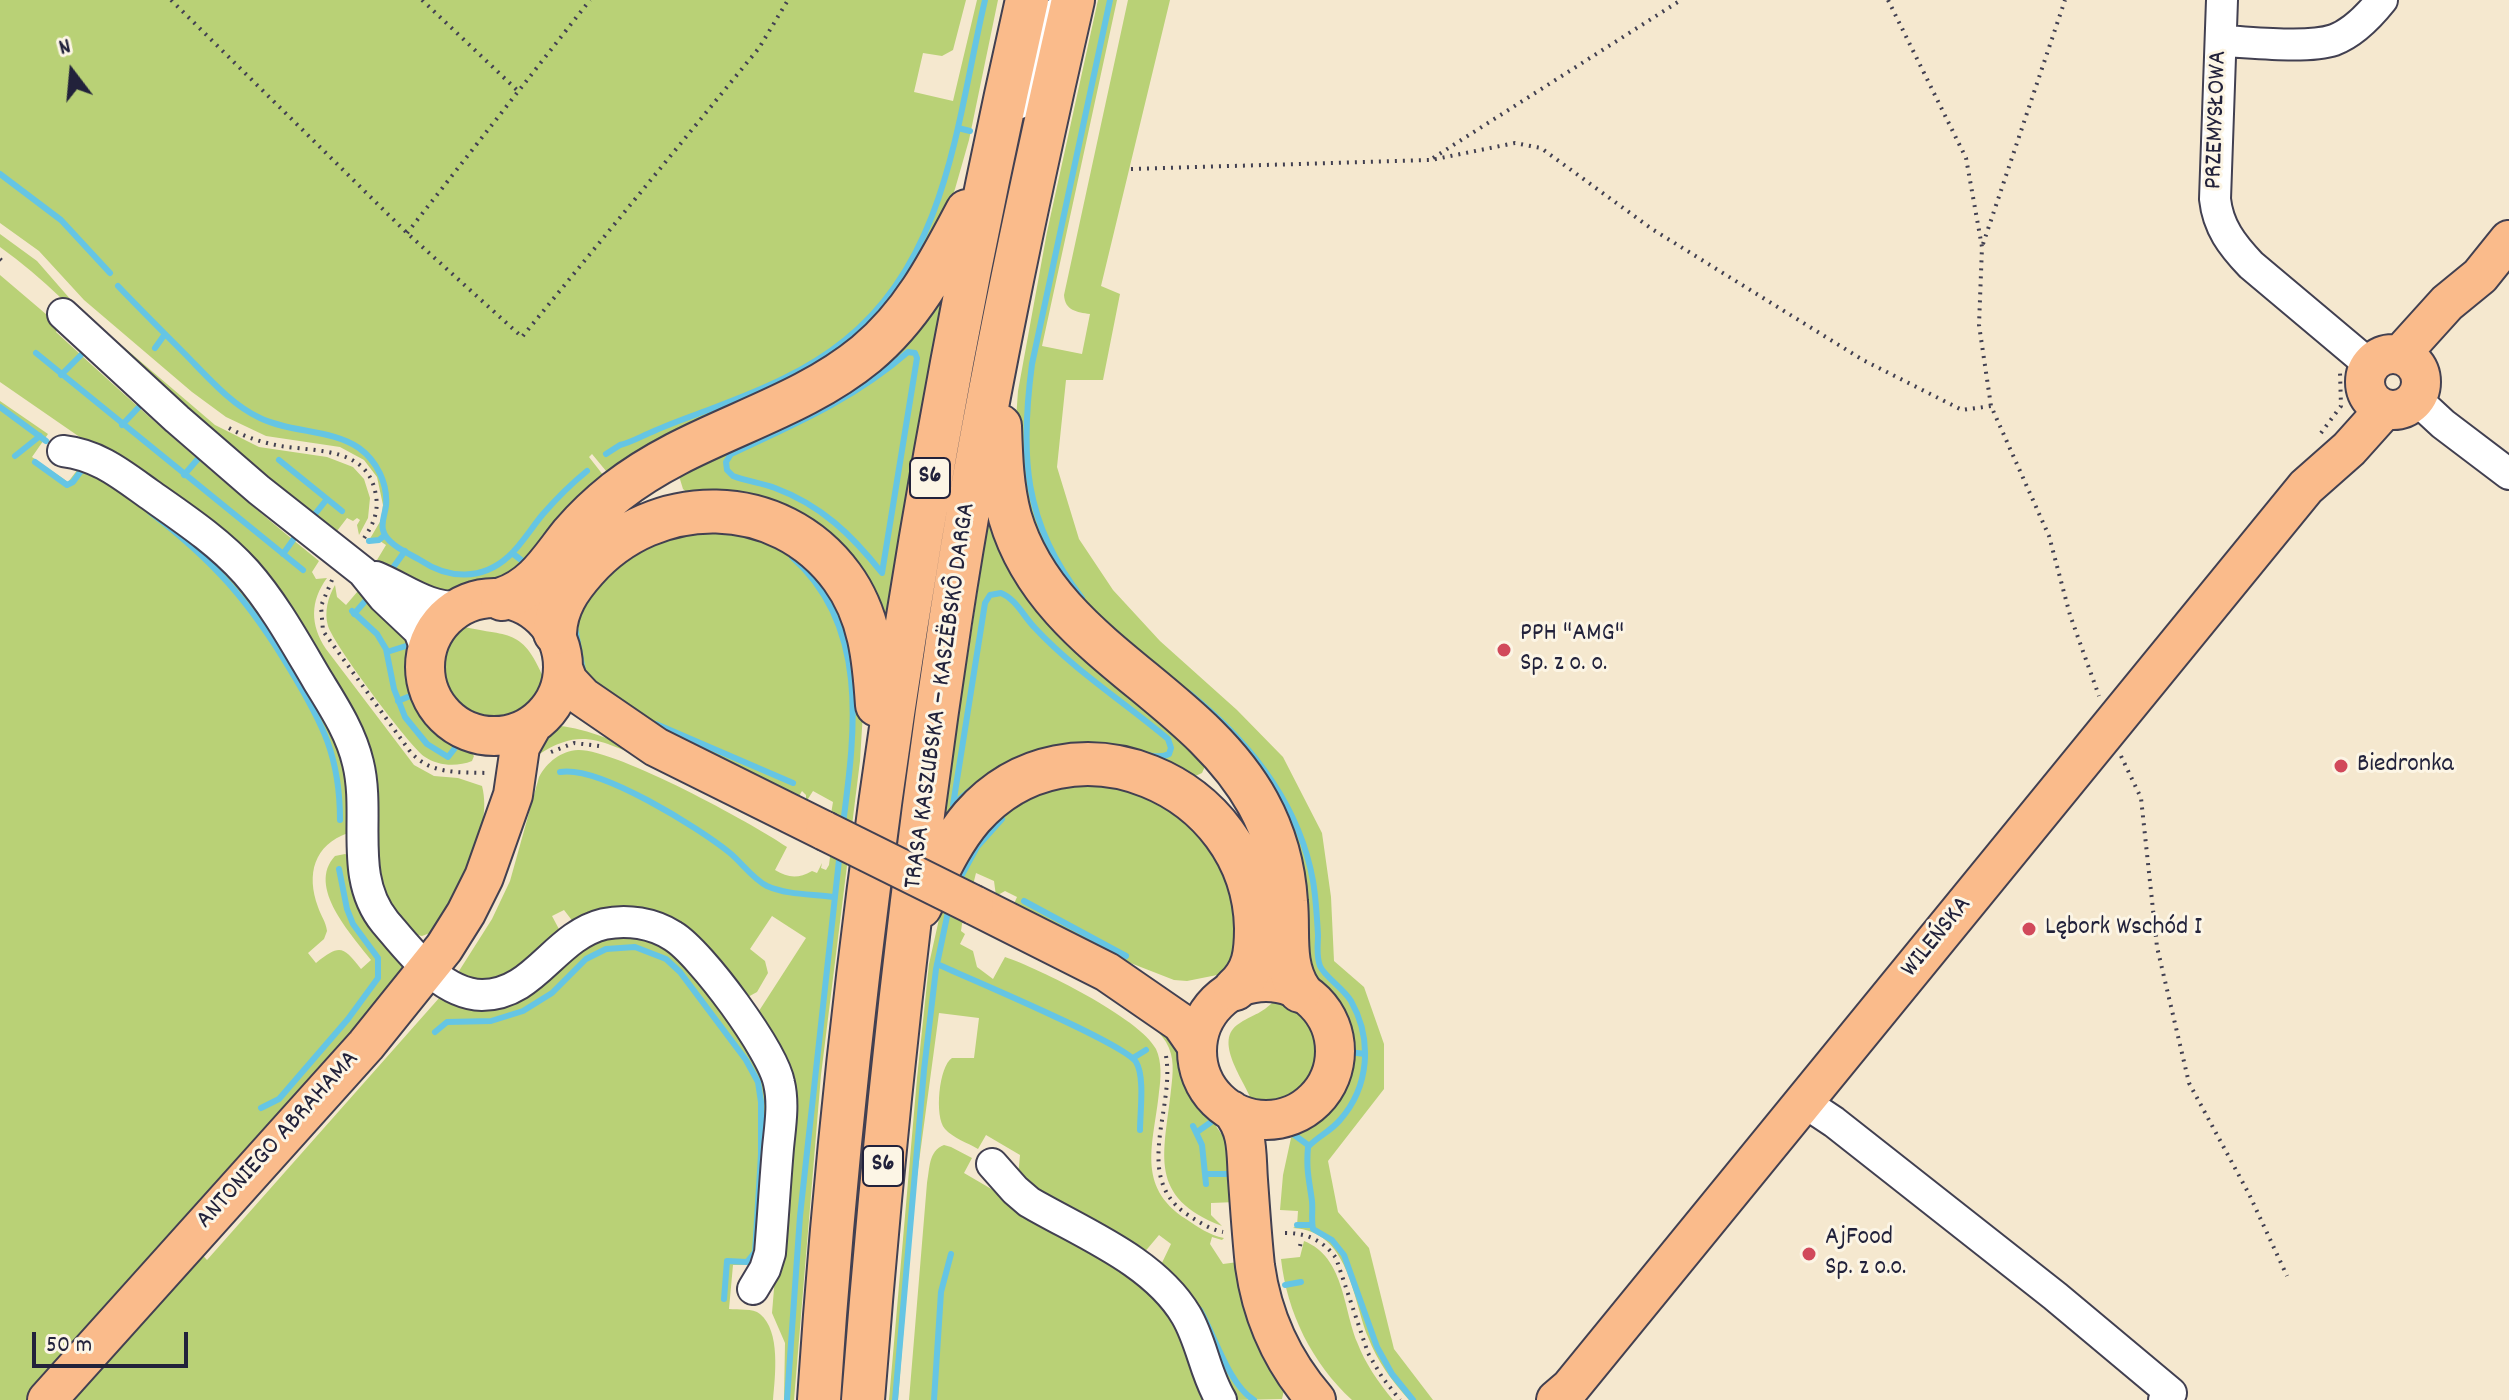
<!DOCTYPE html>
<html>
<head>
<meta charset="utf-8">
<style>
	body { margin:0 }
	#map { position:relative; width:2509px; height:1400px; overflow:hidden; background:#f5e8cf; font-family:Dekko,sans-serif }
	canvas { display:block }
	.north { position:absolute; left:32px; top:32px; width:80px; height:80px; -webkit-text-stroke:6px #fcf5e5; paint-order:stroke; rotate:344deg; font-size:22px; font-weight:700; line-height:32px; text-align:center; color:#22223b }
	.north::after { content:''; display:block; margin:auto; width:28px; height:36px; background:#22223b; clip-path:polygon(50% 0,100% 100%,50% 72%,0 100%) }
	.scale { position:absolute; left:32px; top:1332px; width:156px; height:36px; box-sizing:border-box; border:4px solid #22223b; border-top:0; padding-left:10px; font-size:24px; line-height:28px; white-space:nowrap; color:#22223b; -webkit-text-stroke:6px #fcf5e5; paint-order:stroke }
</style>
</head>
<body>
<div id="map">
<canvas width="2509" height="1400"></canvas>
<div class="north">N</div>
<div class="scale">50 m</div>
</div>
<script>
const ctx = document.querySelector('canvas').getContext('2d');
ctx.lineJoin = 'round';
function fillPath(path, color) { ctx.fillStyle = color; ctx.fill(path, 'evenodd'); }
function stroke(path, color, width, dash) { ctx.strokeStyle = color; ctx.lineWidth = width; ctx.lineCap = dash ? 'butt' : 'round'; ctx.setLineDash(dash || []); ctx.stroke(path); }
function label(font, color, halo, rows, align = 'center') {
  ctx.font = font + ' Dekko,sans-serif'; ctx.lineWidth = 6; ctx.setLineDash([]); ctx.textBaseline = 'middle'; ctx.strokeStyle = halo; ctx.fillStyle = color; for (const [text, x, y, turn = 0] of rows) {
    ctx.save(); ctx.translate(x, y); ctx.rotate((+turn || 0) * Math.PI / 180); ctx.textAlign = isNaN(turn) ? turn : align; if (halo) ctx.strokeText(text, 0, 0); ctx.fillText(text, 0, 0); ctx.restore();
  }
}
const green = new Path2D(`
	M0,0h966l-13,50 -11,6 -19,-3 -9,39 39,9 24,-101h21l-29,140 -14,49 -12,33 -29,56 -69,73 -234,126 -19,-23 -3,3 18,23 -71,75 -38,28 -19,1 -31,9 -26,-6 -45,-27 9,-15 -6,-4 -12,1 13,-22 2,-15 -6,-28 -13,-17 -24,-13 -74,-11 -40,-19 -34,-25 -108,-92 -45,-49 -39,-28z
	M1098,0h19l-75,346 40,8 8,-40c-13,-2 -25,-3 -26,-19l64,-295h42l-69,286 19,8 -17,86h-37l-9,87 22,72 34,51 47,51 77,69 46,47 39,76 9,64 3,64 30,26 20,57v45l-56,72 10,51 31,36 25,101 39,51h-24c-17,-19 -32,-39 -41,-63 -16,-40 -19,-106 -75,-109l4,-2 1,-15 -18,-1 3,-35 8,-37 8,-10 31,-24 13,-21 5,-19v-26l-5,-19 -11,-19 -21,-21 -12,-99 -220,-275 -48,-76 -15,-110 2,-28 29,-159z
	M0,234l37,27 41,47 137,117 44,22 68,10 26,10 11,12 6,19 -2,20 -9,17 -2,-10 3,-5 -3,-2 -4,3 -6,-3 -10,13c-74,-58 -147,-118 -218,-179 -40,-35 -75,-74 -119,-105z
	M0,275l60,51 -4,6c85,79 173,156 263,229l-7,11 4,7 11,-1c-17,23 -17,47 -1,71l88,116 20,11 24,2 24,8c12,46 -26,106 -47,145l-13,5 -9,-2 -30,-37 -31,-173 -184,-226 -168,-116z
	M945,283l-33,178 -28,172 -10,-30 -184,-108 -7,-6 -4,-13z
	M0,401l48,33 -16,23 36,25 10,-13 9,-4 138,99 93,131 33,80 -3,58c-34,12 -42,41 -30,74 3,9 8,15 9,24l-3,8 -16,14 8,10c24,-19 27,-17 45,6l10,-9c-19,-25 -65,-73 -36,-104l10,-2 5,2 57,113 -227,261 27,30 233,-263 15,4 135,-61 46,-7 41,18 81,107 12,36 -9,162 -9,9h-19l-4,44c9,1 24,-1 31,5 21,17 15,63 13,86h-773z
	M992,498l215,264 -5,11 -11,5 -58,-23 -193,82z
	M722,526l69,24 53,61 19,101 -3,49 -39,314 -27,325h-10l1,-57 -13,-30 17,-205 -32,-94 49,-76 -34,-22 -22,33 15,12 3,12 -11,19 -11,6 -42,-46 -130,-29 -10,-13 -12,6 8,15 -38,38 -37,14 -24,-8 -2,-4 33,-52 18,-38 29,-104c8,-15 22,-26 39,-27 38,-1 174,73 209,97l-12,23c13,8 23,9 37,1l5,2 5,-10 -1,5 5,2 3,-5 6,-48 -4,-3 2,-12 -20,-11 -7,11v-7l-4,-4 -4,7 -143,-70 -59,-35 -17,-25 -6,-32 5,-31 56,-58z
	M335,585l2,12 9,8 12,-14 42,38 7,11 5,43 17,36 10,10 32,23 3,4 -2,5c-15,6 -34,5 -47,-4 -16,-11 -91,-112 -97,-131 -4,-14 0,-29 7,-41z
	M456,625c55,14 66,-1 91,61 -40,81 -152,11 -91,-61z
	M560,726c24,2 68,18 87,34 -45,-18 -65,-34 -109,-5l6,-25z
	M1109,782l78,34 46,68 5,72 -16,18 -35,7 -13,-1 -64,-25 -97,-49 4,-9 -12,-6 -9,5 -2,-15 -18,-8 -3,12 -5,-2 -7,48 4,3 -5,10 13,7 4,16 16,12 12,-22c33,11 135,61 151,92 6,13 5,29 3,43 -5,51 -24,94 27,127 12,8 23,16 38,19l-2,2 -10,-3 -2,7 13,20 15,-2 47,124 -3,13 -44,1 -6,-7 -72,-126 11,-23 -12,-9 -16,19 -116,-63 -9,-14 2,-22 -34,-20 -8,14c-10,-6 -25,-11 -33,-20 -11,-12 -6,-63 7,-71h22l5,-40 -40,-5 -25,186 -16,201h-9l28,-322 12,-114 14,-63 23,-49 41,-44 48,-23z
	M1019,945l143,77 18,26 2,18 7,21 40,58 7,57 -25,1v12l11,11c-75,-29 -58,-71 -51,-136 2,-17 4,-33 -5,-48 -17,-31 -113,-78 -147,-97z
	M1278,996c71,23 49,121 -24,110 -7,-22 -41,-63 -17,-81 17,-12 26,-10 41,-29z
	M944,1145l7,2 21,11 -8,15 130,76 76,60 42,91h-303l18,-217c3,-14 1,-32 17,-38z
	M1304,1241c40,16 39,66 53,101 8,21 21,40 36,58h-41c-40,-37 -65,-87 -71,-141l19,-2z`);
const stream = new Path2D(`
	M958,128l12,3
	M0,174l61,46 49,53
	M118,286c21,22 43,44 64,65 24,24 48,53 78,67 31,15 71,11 99,30 18,13 29,36 27,58 -1,8 -5,16 -3,24 3,14 25,23 37,30 28,19 62,21 89,-4 13,-12 23,-29 34,-42 14,-16 28,-30 44,-43
	M155,348l10,-14
	M908,352l7,1 2,5 -35,215c-30,-38 -61,-68 -107,-85 -14,-5 -29,-7 -42,-12l-6,-6 -1,-8 5,-8c64,-30 123,-55 177,-102z
	M36,353l267,217
	M61,375l20,-20
	M0,407l46,34
	M122,425l16,-17
	M606,454l14,-9c12,-3 22,-9 34,-14 20,-9 41,-16 62,-24 45,-17 91,-36 129,-67 103,-82 112,-221 140,-340
	M15,456l25,-20
	M279,460l63,51
	M35,462l32,23 6,-3 8,-11 7,-2
	M184,475l13,-15
	M150,512c64,49 100,90 141,159 32,53 49,86 49,149
	M315,514l12,-15
	M369,541l10,-1 6,-5
	M512,553l17,13
	M283,554l10,-14
	M792,557c78,69 63,175 51,267
	M392,569l13,-18
	M1001,593c15,6 23,24 34,35 39,42 89,74 133,111l3,9 -2,6c-13,7 -35,-4 -49,-6 -62,-9 -122,14 -167,57l32,-202 5,-8z
	M1082,598c-59,-75 -62,-144 -50,-234l78,-364
	M352,611l25,23 9,15 8,40 11,28 22,27 21,13 11,-14
	M354,614l13,-15
	M575,627l8,44
	M387,652l22,-7
	M1189,693c60,48 110,110 124,188 3,18 4,36 5,54 0,10 -2,21 2,31 4,10 24,23 31,35 22,39 18,86 -11,119 -9,11 -23,17 -32,27 -2,23 1,32 4,54 1,10 -1,18 1,28l19,11 12,15 33,92 15,27 21,26
	M398,701l17,-7
	M656,724l137,59
	M560,772c39,-7 139,56 170,81 12,10 23,26 37,33 20,9 45,8 66,11
	M958,882l19,-35 25,-28
	M1024,901l102,55
	M937,964c31,14 187,79 199,98 9,14 4,51 4,68
	M435,1032l12,-10 44,-1 32,-10 29,-18 34,-34 20,-10 29,-2 31,12 14,13 66,88 12,22 3,20v53l-6,97 -8,10 -20,-1 -3,38
	M1349,1052l16,2
	M1133,1058l13,-8
	M261,1108l18,-9 69,-80 30,-41v-20l-25,-34 -6,-15 -8,-40
	M1193,1126l9,19 4,39
	M1197,1132l17,-12
	M1293,1134l15,11
	M1206,1174h22
	M1297,1225h15
	M1285,1285l16,-3
	M1200,1310c15,26 29,75 54,90
	M787,1400l13,-184 40,-365
	M895,1400l29,-330 12,-101 13,-62
	M934,1400l7,-108 10,-38`);
const path = new Path2D(`
	M171,0l236,233 115,104 237,-289 29,-48
	M422,0l96,91
	M1888,0l78,158 16,89 -3,78 12,81 58,130 21,79 29,81
	M1433,158l248,-158
	M1131,169l300,-9 84,-17 26,5 111,81 211,131 99,50 29,-4
	M407,233l183,-233
	M1983,244l82,-244
	M0,259l4,4
	M229,428c16,9 34,15 52,18 37,6 88,1 95,50 3,17 -4,31 -14,45
	M2321,433l20,-27 -1,-34
	M332,580l-11,26 2,25 86,119c20,25 49,22 79,23
	M551,752l23,-9 25,3
	M2121,756l20,42 16,149 32,136 60,111 38,82
	M1166,1056c9,52 -33,119 19,157 12,8 24,16 38,19
	M1285,1233c21,0 38,7 51,25l32,95 14,24 18,23
	M1300,1246l1,-5`);
const minor = new Path2D(`
	M2222,0l-7,199c3,28 17,46 36,66l119,100
	M2221,41c29,1 86,8 113,-1 19,-7 36,-25 48,-40
	M1020,103l35,-89
	M63,314l114,105 82,71 104,82 21,26 35,33 8,21
	M2416,399l27,25 66,50
	M63,451c35,4 58,23 86,43 34,24 69,47 97,78 29,33 50,72 72,109 16,26 33,52 40,82 13,53 -10,114 27,159 24,28 56,72 97,73 53,0 72,-59 122,-71 23,-5 49,-1 69,12 28,17 100,115 106,147 5,21 1,44 -1,65 -3,35 -5,70 -8,105l-5,16 -12,20
	M376,577c29,12 52,32 85,30
	M1804,1102l30,20 221,174 116,97 -7,7
	M992,1164l23,26 14,12c53,31 125,59 157,113 16,27 19,59 35,85`);
const major = new Path2D(`
	M2365 382a28 28 0 1 1 56 0a28 28 0 1 1-56 0Z
	M2400,355l47,-52 33,-27 29,-36
	M425 667a69 69 0 1 1 138 0a69 69 0 1 1-138 0Z
	M563,668l5,13 15,16 73,50 169,84
	M974,905l133,67 74,51 16,23
	M1197 1051a69 69 0 1 1 138 0a69 69 0 1 1-138 0Z
	M1231,1110c18,21 15,44 17,70 2,28 4,58 7,86 7,50 28,96 61,134
	M47,1400l319,-355 78,-97 22,-35 18,-36 29,-82 7,-48 13,-23
	M1556,1400l14,-12 736,-901 43,-38 35,-39`);
const highway = new Path2D(`
	M1000,426c1,31 2,61 10,91 38,130 186,173 248,286 17,31 26,65 28,99 3,31 -4,62 14,89
	M502,599c34,-11 49,-39 70,-65 13,-15 29,-30 44,-42 76,-60 176,-77 250,-138 47,-39 73,-90 101,-143
	M555,633c1,-26 14,-45 31,-64 69,-78 193,-78 256,8 28,38 32,82 35,128
	M920,907c16,-31 29,-63 52,-90 98,-111 281,-34 284,111 0,25 -2,44 -21,61
	M819,1400c31,-472 104,-939 208,-1400
	M863,1400c20,-261 48,-520 87,-778 32,-209 76,-416 123,-622`);
const majorBridge = new Path2D(`
	M825,831l149,74`);
const markers = [
	[1504,650,8,"#d1495b"],
	[2341,766,8,"#d1495b"],
	[2029,929,8,"#d1495b"],
	[1809,1254,8,"#d1495b"]
];
const shields = [
	[930,478,40],
	[883,1166,40]
];
const shieldNames = [
	["S6",930,478],
	["S6",883,1166]
];
const streetNames = [
	["PRZEMYSŁOWA",2218,120,-88],
	["TRASA KASZUBSKA – KASZËBSKÔ DARGA",942,696,-82],
	["WILEŃSKA",1938,938,-51],
	["ANTONIEGO ABRAHAMA",279,1141,-48]
];
const poiNames = [
	["PPH \"AMG\"",1520,635],
	["Sp. z o. o.",1520,665],
	["Biedronka",2357,766],
	["Lębork Wschód I",2045,929],
	["AjFood",1825,1239],
	["Sp. z o.o.",1825,1269]
];
fillPath(green, '#b9d176');
stroke(stream, '#65c5e4', 6);
stroke(minor, '#424051', 34);
stroke(major, '#424051', 42);
stroke(highway, '#424051', 46);
stroke(path, '#424051', 4, [2, 6]);
stroke(minor, '#fff', 30);
stroke(major, '#fabb8b', 38);
stroke(highway, '#fabb8b', 42);
stroke(majorBridge, '#424051', 42, []);
stroke(majorBridge, '#fabb8b', 38);
for (const [x, y, r, color] of markers) { const dot = new Path2D(); dot.arc(x, y, r, 0, 2 * Math.PI); ctx.fillStyle = color; ctx.fill(dot); stroke(dot, '#fcf5e5', 3); }
for (const [x, y, w] of shields) { const box = new Path2D(); box.roundRect(x - w / 2, y - 20, w, 40, 6); ctx.fillStyle = '#fcf5e5'; ctx.fill(box); stroke(box, '#22223b', 2); }
label('bold 24px', '#22223b', null, shieldNames);
label('26px', '#22223b', '#fcf5e5', streetNames);
label('26px', '#22223b', '#fcf5e5', poiNames, 'left');
</script>
</body>
</html>
